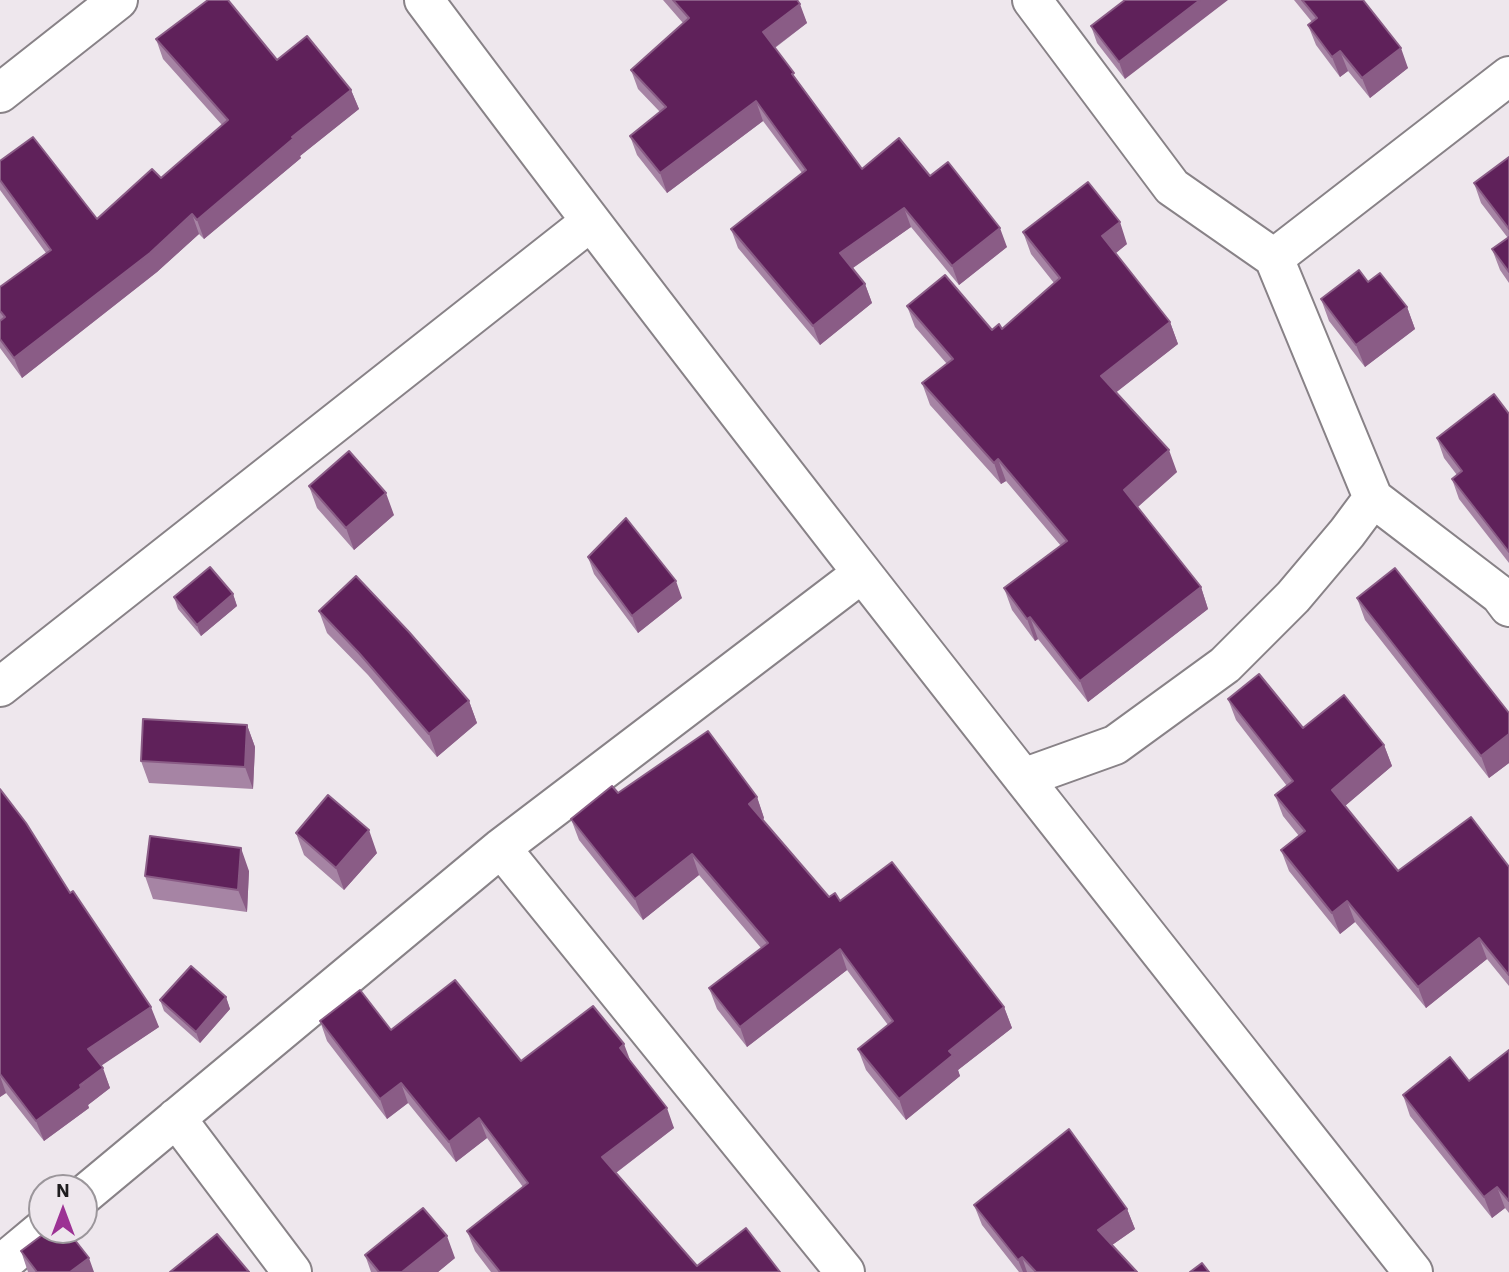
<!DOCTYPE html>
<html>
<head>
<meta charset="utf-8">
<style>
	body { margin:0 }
	#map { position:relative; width:1509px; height:1272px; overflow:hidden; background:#eee7ed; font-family:"IBM Plex Sans",sans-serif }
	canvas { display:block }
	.north { position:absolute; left:28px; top:1174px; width:70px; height:70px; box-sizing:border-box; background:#eee7ed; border:2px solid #9b969b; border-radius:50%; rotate:0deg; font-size:19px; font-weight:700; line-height:28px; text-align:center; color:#1f1d1f }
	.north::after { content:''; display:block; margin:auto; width:24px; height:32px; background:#9c3294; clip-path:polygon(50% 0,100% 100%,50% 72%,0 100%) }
</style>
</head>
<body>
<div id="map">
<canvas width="1509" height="1272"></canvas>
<div class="north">N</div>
</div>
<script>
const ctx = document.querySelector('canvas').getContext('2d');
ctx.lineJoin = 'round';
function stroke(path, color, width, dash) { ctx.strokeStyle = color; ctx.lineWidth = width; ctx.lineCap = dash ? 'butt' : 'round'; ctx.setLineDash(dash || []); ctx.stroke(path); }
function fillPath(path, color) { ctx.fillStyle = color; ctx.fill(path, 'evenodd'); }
const minor = new Path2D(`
	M424,0c321,430 656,850 989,1272
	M1032,0l140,187 102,71 99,240 127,97 9,12
	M0,93l118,-93
	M1274,258l235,-182
	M0,687l590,-465
	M1023,778l92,-33 110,-80 68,-68 54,-64 26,-35
	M501,848l344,424
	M176,1118l116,154
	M84,1195l417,-347 360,-274
	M0,1265l42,-35`);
const wall = new Path2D(`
	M663,0h134l10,23 -32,25 22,32 65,89 68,7 77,71 -48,38 -48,-58 -58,41 12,16 7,19 -52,42 -82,-97 -7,-19 71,-56 -39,-52 -96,72 -30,-38 -7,-19 30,-24 -22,-23 -7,-19 52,-47z
	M1125,0v79l-28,-36 -6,-17z
	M1294,0h69l45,68 -38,30 -22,-27 -8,6 -24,-32 -8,-20 4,-3z
	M156,39l121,21 74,30 8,19 -59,47 1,2 -97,81 -5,-5 -42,38 -135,106 -22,-30v-61l46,-34 -46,-63v-29l97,58 64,-41 61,-53 -59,-66z
	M1509,157v126l-9,-13 -8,-21 16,-11 -27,-35 -7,-20z
	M1023,232l104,12 -12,9 55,69 8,22 -62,48 61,80 -39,35 63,80 7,22 -120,93 -50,-63 -3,2 -23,-31 -8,-22 57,-42 -55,-65 -5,3 -71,-79 -8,-22 25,-19 -32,-37 -8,-21 85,24 10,-1 52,-46 -23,-29z
	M1321,299l86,8 8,22 -50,38 -36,-46z
	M1509,414v149l-50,-64 -7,-20 5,-4 -13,-17 -7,-20z
	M309,486l85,29 -40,35 -37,-42z
	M588,557l94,41 -44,35 -44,-59z
	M233,594l4,12 -36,30 -23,-27 -4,-12z
	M1357,598l152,115v50l-20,15 -124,-158z
	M319,611l150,90 8,22 -40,34 -69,-82 -41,-42z
	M1228,699l75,29 81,17 8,21 -47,40 53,65 111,-4v119l-22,-27 -61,49 -71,-86 -15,12 -51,-63 -8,-21 18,-14 -16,-20 -8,-21 12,-9 -51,-66z
	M247,725l8,22 -2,42 -104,-6 -8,-22z
	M0,789l159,238 -58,38 9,23 -22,17 1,3 -45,33 -38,-48 -6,4z
	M618,793l139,4 7,21 -1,2 66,77 11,4 164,106 8,21 -54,42 2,6 -54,44 -40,-50 -8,-21 30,-24 -41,-55 -100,77 -30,-38 -8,-21 52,-40 -62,-73 -56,45 -64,-80 -8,-21z
	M296,833l81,20 -33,37 -40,-35z
	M249,871l-2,41 -94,-13 -8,-23z
	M226,997l4,12 -30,34 -36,-32 -4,-11z
	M320,1021l71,9 130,31 109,-1 44,68 -58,45 81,93 83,6h-289l-16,-21 -8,-20 56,-44 -36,-49 -31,24 -48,-59 -21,16 -60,-78z
	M1509,1050v163l-4,-5 -13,10 -82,-102 -7,-21 66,-14z
	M974,1205l153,4 8,20 -23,16 25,27h-118l-37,-47z
	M21,1251l73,21h-66z
	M365,1255l90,3 -17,14h-67z`);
const shadedWall = new Path2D(`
	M1200,0h28l-103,79 -6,-17z
	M800,4l7,19 -37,28 -7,-19z
	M1401,48l7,20 -38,30 -8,-20z
	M1340,51l8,20 -8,6 -8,-20z
	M351,90l8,19 -59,47 1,2 -97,81 -7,-19 95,-83z
	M756,101l7,20 -96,72 -7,-20z
	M904,208l7,19 -64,45 -7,-19z
	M192,214l7,20 -42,38 -135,106 -8,-20z
	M1120,222l7,22 -17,14 -8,-22z
	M1000,228l7,19 -48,38 -7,-19z
	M865,284l7,19 -52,42 -7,-19z
	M1407,307l8,22 -50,38 -9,-22z
	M1170,322l8,22 -69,54 -8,-22z
	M1169,450l8,22 -45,40 -8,-22z
	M998,459l8,22 -5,3 -7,-21z
	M386,493l8,22 -40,35 -8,-22z
	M676,581l6,17 -44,35 -6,-17z
	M1201,587l7,22 -120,93 -8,-21z
	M233,594l4,12 -36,30 -4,-11z
	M1030,617l8,22 -3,2 -8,-22z
	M469,701l8,22 -40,34 -8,-23z
	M247,725l8,22 -2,42 -8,-22z
	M1509,734v29l-20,15 -8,-22z
	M1384,745l8,21 -53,45 -7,-21z
	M757,797l7,21 -7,7 -8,-21z
	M369,830l8,23 -33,37 -8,-22z
	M241,848l8,23 -2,41 -9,-22z
	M692,854l7,21 -56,45 -8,-21z
	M1347,901l8,21 -15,12 -8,-21z
	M1479,938l8,21 -61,49 -8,-21z
	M840,949l7,21 -100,77 -7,-20z
	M226,997l4,12 -30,34 -4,-11z
	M151,1007l8,20 -64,43 -7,-21z
	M1004,1007l8,21 -54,42 2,6 -54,44 -7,-21 50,-48z
	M624,1044l8,21 -12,-17z
	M103,1068l7,20 -22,17 1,3 -45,33 -8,-20z
	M0,1076l6,17 -6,4z
	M401,1083l7,20 -21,16 -7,-20z
	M667,1108l7,20 -65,50 -7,-21z
	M479,1118l8,20 -31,24 -7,-20z
	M1497,1187l8,21 -13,10 -8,-21z
	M1127,1209l8,20 -30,21 -7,-20z
	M447,1236l8,22 -17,14h-36z
	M1022,1257l5,15h-4l-5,-12z
	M89,1258l5,14h-24z`);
const building = new Path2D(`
	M208,0h20l49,60 30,-24 44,54 -59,47 2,1 -97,82 -5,-6 -42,39 -136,105 -14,-19v-18l5,-4 -5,-6v-24l51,-37 -51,-70v-19l33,-24 64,82 55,-50 9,9 67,-58 -72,-81z
	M673,0h124l3,4 -37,28 31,41 -2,1 70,95 37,-31 31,38 18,-14 52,66 -48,38 -48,-58 -64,45 25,31 -52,42 -82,-97 75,-59 -50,-69 -96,72 -30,-37 36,-29 -35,-37 58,-52z
	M1125,0h75l-81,62 -28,-36z
	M1302,0h61l38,48 -39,30 -22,-27 -8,6 -24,-32 9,-7z
	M1509,157v72l-35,-46z
	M1088,182l32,40 -18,14 68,86 -69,54 68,74 -45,40 77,97 -121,94 -50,-64 -3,2 -23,-31 63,-47 -69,-82 -4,4 -72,-80 31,-24 -46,-53 38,-31 47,55 7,-6 3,5 58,-51 -37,-46z
	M1509,237v35l-17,-23z
	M1359,270l9,12 12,-9 27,34 -51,38 -35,-46z
	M1494,394l15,20v138l-57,-73 10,-8 -25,-33z
	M349,451l37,42 -40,35 -37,-42z
	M626,518l50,63 -44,35 -44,-59z
	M210,567l23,27 -36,31 -23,-28z
	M1395,568l114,145v21l-28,22 -124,-158z
	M356,576l53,56 60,69 -40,33 -70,-81 -40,-42z
	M1259,674l44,54 41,-33 40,50 -52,45 66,81 73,-54 38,50v108l-30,-37 -61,49 -71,-86 -15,12 -51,-63 24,-19 -30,-36 18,-14 -65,-82z
	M143,719l104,6 -2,42 -104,-6z
	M708,731l49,66 -8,7 80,93 6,-4 5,8 52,-39 112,145 -55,44 4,4 -54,44 -41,-50 35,-28 -53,-72 -100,78 -31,-39 59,-45 -76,-89 -57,45 -64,-80 41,-33 6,7z
	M0,789l26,34 44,70 3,-2 78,116 -63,42 15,19 -23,17 1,3 -45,33 -36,-47z
	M328,795l41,35 -33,38 -40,-35z
	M150,836l91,12 -3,42 -93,-14z
	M191,966l35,31 -30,35 -36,-32z
	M455,980l66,81 72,-55 31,38 -4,4 47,60 -65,49 95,109 49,-38 34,44h-280l-33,-41 61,-48 -49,-65 -30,24 -48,-59 -21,16 -60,-78 40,-31 31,40z
	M1509,1050v151l-12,-14 -13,10 -81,-102 47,-38 19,24z
	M1069,1129l58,80 -29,21 39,42h-101l-14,-15 -4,3 -44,-55z
	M423,1208l24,28 -45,36h-23l-14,-17z
	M49,1230h18l22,28 -19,14h-33l-16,-21z
	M217,1234l32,38h-79z
	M1202,1263l7,9h-19z`);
stroke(minor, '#888287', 42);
stroke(minor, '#fff', 38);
fillPath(wall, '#a684a4');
fillPath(shadedWall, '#8a5c86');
fillPath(building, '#5f215a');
stroke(building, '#8a5c86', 2);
</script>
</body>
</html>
